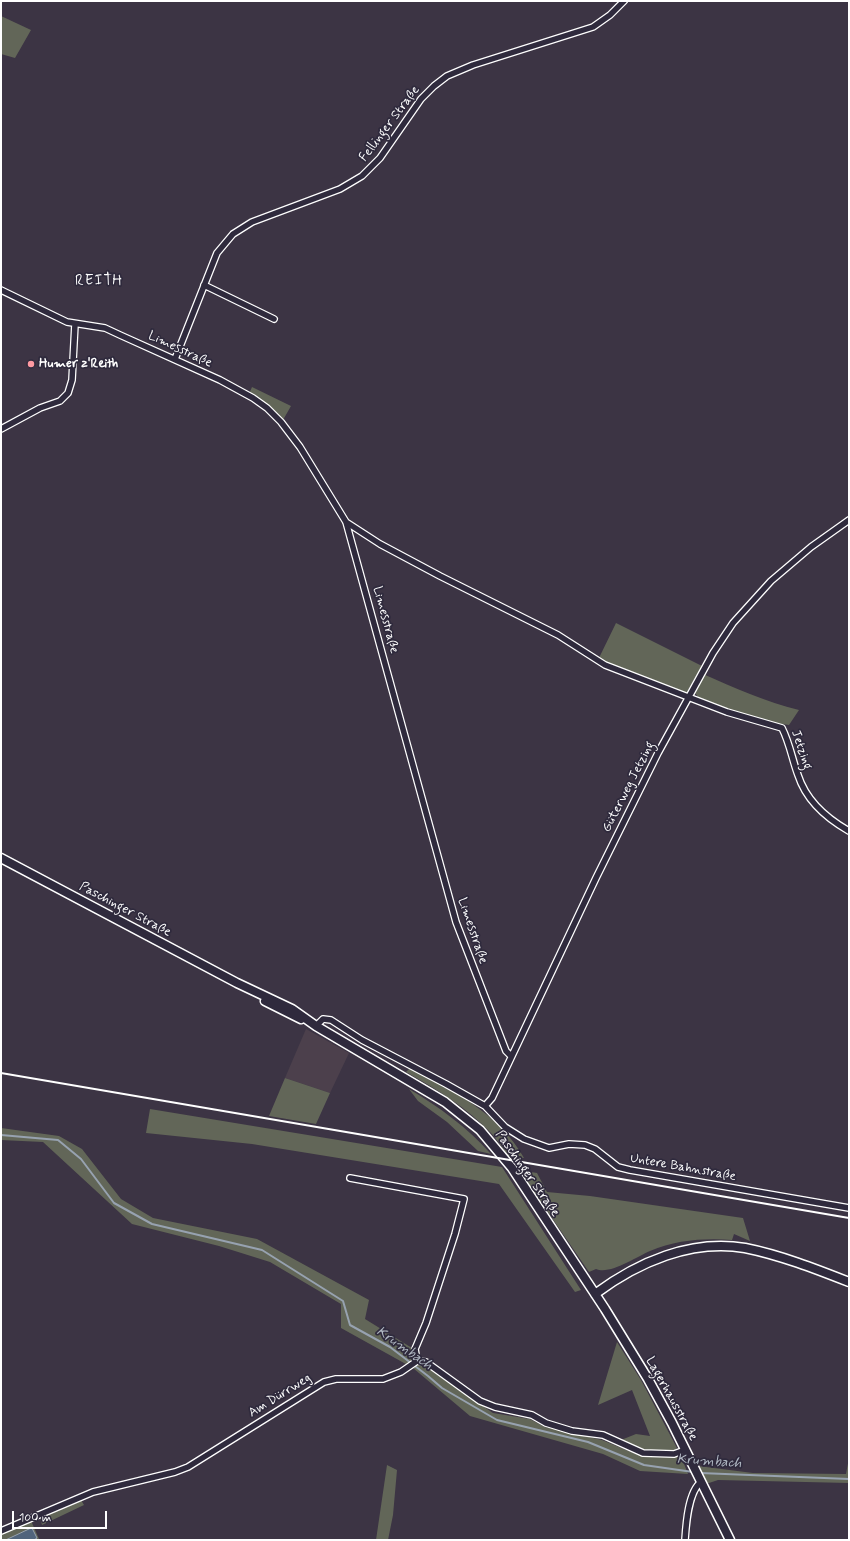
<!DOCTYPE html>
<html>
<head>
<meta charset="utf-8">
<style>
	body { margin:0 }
	#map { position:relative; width:850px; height:1541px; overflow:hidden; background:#3c3444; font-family:Mynerve,sans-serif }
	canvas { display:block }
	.frame { position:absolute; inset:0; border:2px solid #fff; pointer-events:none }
	.scale { position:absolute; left:12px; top:1511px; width:95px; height:18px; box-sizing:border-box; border:2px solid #fff; border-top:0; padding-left:5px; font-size:12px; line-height:14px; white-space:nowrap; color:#fff; -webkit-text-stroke:3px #2f2a3d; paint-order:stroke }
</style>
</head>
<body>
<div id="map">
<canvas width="850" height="1541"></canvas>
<div class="frame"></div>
<div class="scale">100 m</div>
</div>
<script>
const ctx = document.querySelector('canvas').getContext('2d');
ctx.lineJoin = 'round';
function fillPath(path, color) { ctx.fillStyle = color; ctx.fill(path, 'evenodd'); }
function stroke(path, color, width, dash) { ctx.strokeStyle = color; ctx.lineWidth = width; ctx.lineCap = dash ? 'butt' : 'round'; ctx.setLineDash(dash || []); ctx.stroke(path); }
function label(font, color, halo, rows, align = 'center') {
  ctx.font = font + ' Mynerve,sans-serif'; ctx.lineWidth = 3.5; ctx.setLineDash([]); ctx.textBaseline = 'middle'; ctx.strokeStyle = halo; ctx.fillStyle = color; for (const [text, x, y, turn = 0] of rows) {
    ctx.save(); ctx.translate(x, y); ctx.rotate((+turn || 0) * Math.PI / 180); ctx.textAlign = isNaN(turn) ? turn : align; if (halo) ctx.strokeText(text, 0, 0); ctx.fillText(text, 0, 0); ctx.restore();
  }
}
const built = new Path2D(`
	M306,1029l43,24 -19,40 -45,-15z`);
const green = new Path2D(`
	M1,16l30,14 -16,28 -14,-4z
	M252,387l39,19 -8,14 -34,-26z
	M616,623l86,43 -15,26 -5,2 -84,-34z
	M703,674c32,14 63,28 96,36l-10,15c-28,-3 -67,-14 -91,-28l-3,-4z
	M410,1068c43,23 89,45 114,90l-15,-1c-6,-8 -12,-18 -19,-25 -24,-25 -54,-43 -84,-60z
	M285,1078l45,15 -14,31 -47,-8z
	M409,1089c30,18 58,38 82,65l-13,-3 -31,-29 -29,-21z
	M150,1109l352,58 79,123 -6,2 -76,-108 -247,-40 -106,-11z
	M1,1128l58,8 23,13 39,50 32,19 104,21 112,61 -4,19 47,29 -3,7 84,58 37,6 15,8 57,13 34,14 16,3 29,-1 7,18 -48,-3 -37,-17 -133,-38 -57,-48 -72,-40v-24l-71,-42 -51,-16 -87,-22 -89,-82 -42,-2z
	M519,1170l18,3 10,19 43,4 153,22 7,23 -16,-7 -2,6c-28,-2 -56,0 -82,11 -14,6 -40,24 -54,18l-7,3z
	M617,1342l24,38 36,68 -2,2h-30l-24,-10 15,-6 14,2 -18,-46 -34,15z
	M849,1458v25l-131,-3 -12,4 -8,-18 55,7 93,1z
	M387,1465l10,5 -4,45 -5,25h-12z
	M81,1500l3,5 -42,20 -2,-8z
	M29,1521l3,2 7,16 -38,1v-7z`);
const water = new Path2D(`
	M32,1528l5,10 -3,2h-28z`);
const stream = new Path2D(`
	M1,1135l57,5 23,19 33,44 38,21 110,26 81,51 7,24 40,22 38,29 14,12 55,32 91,22 56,23 49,7
	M700,1473l149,6v-2`);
const street = new Path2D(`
	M204,285l70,34
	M1,290l66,32 38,6 15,7 100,45 33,18 14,10 14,14 19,25 46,75 110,400 50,129 5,5
	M175,359l42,-106 16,-19 19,-12 88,-33 22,-13 18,-18 41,-59 13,-13 13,-10 26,-11 120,-38 17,-12 14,-14
	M1,429l39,-21 20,-7 8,-8 4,-13 3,-56
	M346,522l34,22 60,32 118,59 47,30 122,47 55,16c8,16 10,31 16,47 8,25 28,43 51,56
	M316,1026l7,-7 8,1 31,20 84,44 39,22 20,21 19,12 25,9 20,-4 16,1 10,4 23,18 12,3 219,38
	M485,1106l7,-8 104,-220 62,-125 55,-100 20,-30 38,-42 40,-34 38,-27
	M350,1178l114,21 -9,35 -29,89 -11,26 2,12
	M1,1531l92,-39 82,-20 13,-5 136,-85 12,-3h47l18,-7 16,-11 9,1 54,39 15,6 37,8 14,8 26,8 31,4 40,18 31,1 11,-4
	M685,1540c1,-15 3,-48 16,-58`);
const secondary = new Path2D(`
	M1,858l236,125 55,26 24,17 129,76 35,28 32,38 93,141 43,70 24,44 58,117
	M265,1001l36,18
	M595,1294c43,-32 96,-55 150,-46 35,7 71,21 104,34`);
const rail = new Path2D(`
	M1,1073l848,145`);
const markers = [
	[31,364,4,"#ff9aa2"]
];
const streetNames = [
	["Fellinger Straße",390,124,-53],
	["Limesstraße",180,350,25],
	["Limesstraße",385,620,75],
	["Jetzing",801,750,71],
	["Güterweg Jetzing",629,787,-63],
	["Paschinger Straße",125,910,28],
	["Limesstraße",472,931,71],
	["Untere Bahnstraße",683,1168,10],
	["Paschinger Straße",527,1174,55],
	["Am Dürrweg",280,1396,-32],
	["Lagerhausstraße",671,1399,61]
];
const poiNames = [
	["Humer z'Reith",39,364]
];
const waterNames = [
	["Krumbach",404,1349,35],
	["Krumbach",709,1462,4]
];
const quarterNames = [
	["REITH",99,282]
];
fillPath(built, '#4c404c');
fillPath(green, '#626658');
fillPath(water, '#51647c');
stroke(water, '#97a2b0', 1);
stroke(stream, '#97a2b0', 2);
stroke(street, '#fff', 8);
stroke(secondary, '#fff', 11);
stroke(street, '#2f2a3d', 5.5);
stroke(secondary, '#2f2a3d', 8);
stroke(rail, '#fff', 2);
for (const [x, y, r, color] of markers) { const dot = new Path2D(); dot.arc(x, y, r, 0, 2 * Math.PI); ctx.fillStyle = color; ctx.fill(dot); stroke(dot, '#2f2a3d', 1.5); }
label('13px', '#fff', '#2f2a3d', streetNames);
label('bold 13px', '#fff', '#2f2a3d', poiNames, 'left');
label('italic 14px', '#b1b9c4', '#2f2a3d', waterNames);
ctx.letterSpacing = '1px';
label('15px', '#fff', '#2f2a3d', quarterNames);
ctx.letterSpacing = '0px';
</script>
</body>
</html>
